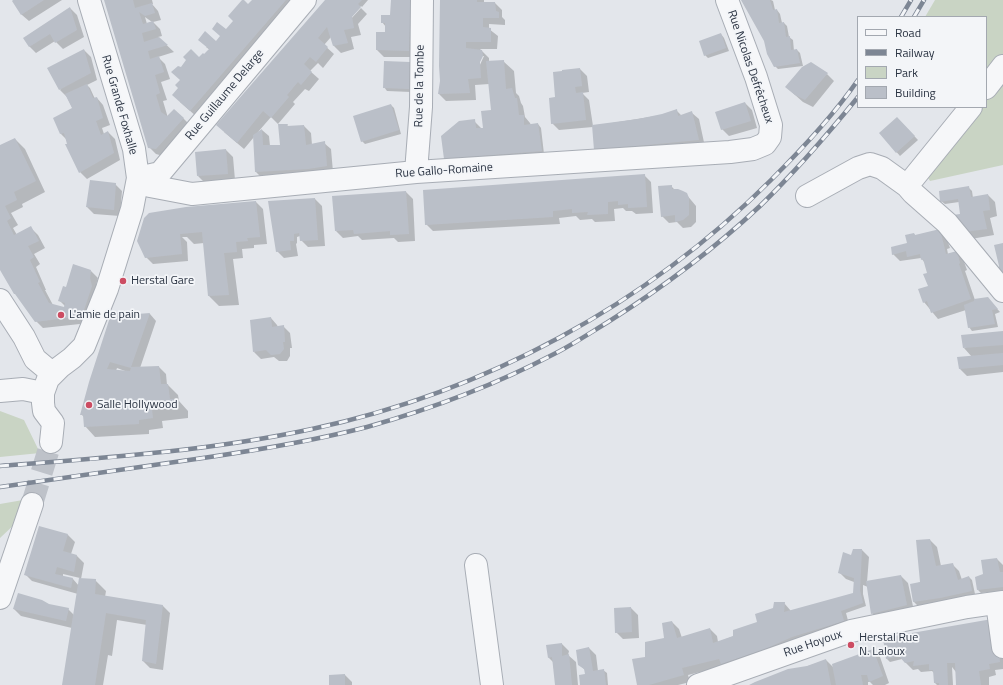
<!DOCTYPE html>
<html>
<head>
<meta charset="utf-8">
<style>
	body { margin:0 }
	#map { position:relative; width:1003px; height:685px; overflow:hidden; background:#e3e6eb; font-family:"Titillium Web",sans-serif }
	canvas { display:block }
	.legend { position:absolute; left:857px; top:16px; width:130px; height:92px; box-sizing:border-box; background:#f3f5f8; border:1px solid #a3a8b0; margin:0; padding:5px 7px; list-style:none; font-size:12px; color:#2b3443 }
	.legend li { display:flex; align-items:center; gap:8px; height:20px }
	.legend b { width:20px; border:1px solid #a3a8b0 }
</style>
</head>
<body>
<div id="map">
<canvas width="1003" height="685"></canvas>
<ul class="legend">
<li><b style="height:5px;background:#f6f7f9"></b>Road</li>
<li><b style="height:5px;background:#7d8694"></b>Railway</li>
<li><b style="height:11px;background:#c9d4c4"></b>Park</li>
<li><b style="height:11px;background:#babfc8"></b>Building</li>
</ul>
</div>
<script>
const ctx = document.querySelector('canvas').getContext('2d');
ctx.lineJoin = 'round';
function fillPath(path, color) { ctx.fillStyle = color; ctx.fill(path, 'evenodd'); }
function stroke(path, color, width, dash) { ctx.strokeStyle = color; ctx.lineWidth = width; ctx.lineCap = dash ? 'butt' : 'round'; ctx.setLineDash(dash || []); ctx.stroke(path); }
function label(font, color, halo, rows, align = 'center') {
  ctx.font = font + ' "Titillium Web",sans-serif'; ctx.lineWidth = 3.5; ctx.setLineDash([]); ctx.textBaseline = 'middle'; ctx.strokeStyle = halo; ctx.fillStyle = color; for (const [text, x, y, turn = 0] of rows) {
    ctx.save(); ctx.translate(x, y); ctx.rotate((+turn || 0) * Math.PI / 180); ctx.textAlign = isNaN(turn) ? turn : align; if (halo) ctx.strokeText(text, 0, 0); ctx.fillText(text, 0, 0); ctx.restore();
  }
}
const green = new Path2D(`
	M935,0h68v165l-73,16 -7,-11 42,-55 -11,-8h32v-90h-61z
	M0,411l24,9 16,33 -40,4z
	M23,500l-5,21 -18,17v-34z`);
const shadow = new Path2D(`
	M15,0h47l-33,21 -7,-6 -9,-14z
	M105,0h47l1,4h-1l6,7 3,9 -8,2 7,7 2,7 -4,1 16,15 -16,5 7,7 5,15 -9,3 6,18 -4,1 5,17h15l7,7 -27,31 -7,-2 -7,-7zM145,17l7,5 -5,2z
	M253,0h46l-102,117 -17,-15 1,-34 18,-9 11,-9 -4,-3 10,-5z
	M326,0h42l-6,7 -1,-1 -13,14 1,1 12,-13 6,6 -9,10 3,11 -10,2 3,12 -13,4 -7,-7 -3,-9 -7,8 10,9 -11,14 -5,-5 -8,8 9,8 -10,12 -4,-2 -12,13 2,2 -17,20 -7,-7 -13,15 4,-2 7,6 1,10h11l6,-21 2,2 15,-1 7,7 1,12 12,-2 7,6 2,23 -70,7 -7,-7 -2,-35 -10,12 -20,-17z
	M392,0h19l5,57h-32l-7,-7 9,-17v-6l-4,-5 10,-6z
	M442,0h42v3h11l7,7v7l3,3v5l-16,-1v5l9,7 -1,13h-17l9,9v4l14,-1 11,10 2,22 3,3 2,7 2,3 2,11 5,6 1,2 7,-1 3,4 3,26 -92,12 -7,-7 -3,-23 32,-15 8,8h2l9,-16 -4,-29 -14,1 1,15 -30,1 -7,-7 2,-13zM482,56h2l-5,11 -2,-1z
	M743,0h28l2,1 2,9h2l3,4 2,9h2l3,3 2,11 4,3 1,11 3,-1 3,3 3,13 -25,3 -3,-3 -10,-26z
	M70,8l7,7 7,22 -21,12 -8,-8 -19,12 -7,-7z
	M721,34l3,4 5,13 -21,7 -3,-3z
	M84,50l7,7 6,23 -10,5 3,3 5,11 2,-1 6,7 7,20 -8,3 2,6 4,-2 7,7 5,21 -33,19 -7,-7 -13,-32 -6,-6 -6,-15 18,-10 -6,-12 -7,-7z
	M409,63l4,3 -2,26 -24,-1 -3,-4z
	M580,69l7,7 2,16 -7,1 7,7 4,26 69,-11 14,-5 6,6 10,-3 7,6 6,28 -106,6 -6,-26 -34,3 -7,-7 4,-25z
	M827,74l7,7 -21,26 -10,-5 -17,-15z
	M745,103l7,7 5,18 -28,8 -7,-7z
	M391,105l3,3 7,26 -36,10 -3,-3z
	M897,118l21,22 -18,16 -20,-23z
	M15,139l10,10 20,43 -23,12 1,3 -12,6 7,12 -5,3 4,7 14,-7 7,7 7,13 -11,6 6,10 -4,3 10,23h-1l8,15 12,3v-2l-6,-6 7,-12 25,-17 7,7 -2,7 2,8 -9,30 -46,5 -7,-7 -36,-52v-123z
	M226,150l7,7 2,23 -30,3 -7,-7z
	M644,175l7,7 2,31 -17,1 -4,-3h-6l-3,-3 -9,1 1,12 -20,1 -3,-3 -12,1 -4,-4 -17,2 1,6 -127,7 -7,-7z
	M115,184l7,7 -2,25 -26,-2 -7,-7z
	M672,187l3,3 11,4 10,12v16l-5,5 -8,1 -6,-6 -8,1 -7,-7z
	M968,187l4,4 1,7 15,-3 7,7 2,14 -7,2 4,17 -23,4 -10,-24 -2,-13 -14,2 -4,-3z
	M406,192l7,7 2,42 -17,1 -4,-4 -32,2 -4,-4 -15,2 -7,-7z
	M315,199l7,7 3,40 -17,1 -7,-7 -1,-4 -3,1v6l-1,1 2,12 -14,2 -7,-7z
	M256,202l7,7 4,35 -13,1v3l-12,1 1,9 -10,1 6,46 -20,1 -10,-10 -5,-53 -10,1 -7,-7h-5l5,5 1,19 -35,3 -7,-7 -8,-17z
	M939,230l7,7 4,11 -3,1 1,5 8,-2 7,7 4,11 -2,1 10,29 16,2 9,10 -5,2 3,13 -26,4 -3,-4 -3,-17 -28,9 -14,-17 5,-15 -1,-13 -3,-11 -4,-5 -21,3 -7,-7 15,-10 6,-10 2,2z
	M150,314l6,7 -16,47 19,-1 7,7 1,11h1l10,10 1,6 9,10v7l-26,3 1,7 -14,2v4l-54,3 -10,-11 -1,-9 -3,-3 42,-98zM117,368l8,3h-9z
	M271,318l6,7 1,2 5,-1 7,7 2,15h-2v8l-3,5h-8l-5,-4 -13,2 -7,-7z
	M1003,332v40l-36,4 -7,-7 -2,-11 14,-1 -8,-9z
	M40,528l28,7 7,7 -4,12 6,2 7,7 -3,16 14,1 11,11 -1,6 58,9 7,7 -7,57 -13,-2 -7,-7 4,-36 -30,-5 -5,36 -4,-1 -5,30h-40l9,-57 -51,-12 -7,-7 35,-4 19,4 6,6 4,-21 -46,-13 -7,-7zM63,574l17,4 -1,8 -6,-7 -10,-2z
	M930,540l7,7 4,19 11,-2 7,7 3,9 7,-3 3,3 3,14 -54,15 -7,-7 -3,-17 10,-3z
	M862,550l7,7 -2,25 34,-6 7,7 6,28 -35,9 -7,-7 -4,-26 -5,-2v9l3,12 -20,7 4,15 -126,38 -36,9 2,7 -12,3h-40l8,-27 19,-20 7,-16 7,7 3,9 28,-9 7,7 1,6 16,-6 24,-13 16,-14 10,-6 7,8 63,-17v-12l-8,-3 -7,-7 13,-16z
	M997,559l6,6v29l-9,1 -4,-3 -9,1 -3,-3 5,-14z
	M631,608l7,7 1,23 -16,1 -7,-7z
	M885,639l118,2v28l-8,1 1,5 -7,2v8h-32l-1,-13 -4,-5 1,18h-16l-2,-2 -1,-10 -2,-2 -11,1 -3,-3 -5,1 -11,-11 -12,3 -3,-3z
	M562,644l7,7 -1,4 8,7 2,23h-22l-3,-23 -4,-4 -2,-12z
	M589,648l7,7 2,16 5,-1 4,3 1,12h-27l6,-10 -1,-4 -7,-7z
	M873,650l7,7 9,26 -4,2h-12l-3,-3h-2v3h-117l75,-25 8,8z
	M345,675l7,7v3h-22z`);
const building = new Path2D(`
	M13,0h31l-23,15 -9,-14z
	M104,0h29l2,8 17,-5 3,10 -10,3 -6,-4 4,12 10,-3 3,8 -14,4 2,9 15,-5 9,8 -20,6 2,8 9,-3 5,16 -9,3 5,18 -4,2 5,17 6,4 7,-7 10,9 -28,31 -8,-1z
	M242,0h2l4,4 4,-4h34l-96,111 -18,-16 6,-7 -3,-3 5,-5 -9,-8 7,-6 3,1 5,-7 -3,-3 8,-8 8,8 4,-4 1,1 5,-5 -11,-9 7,-9 11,10 4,-5 -8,-7 5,-7 9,7 7,-8 -5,-5z
	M325,0h37l-4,4 3,3 -9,10 2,11 -10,2 4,13 -15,3 -6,-19 -9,11 10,9 -12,15 -6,-5 -6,7 8,8 -11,13 -3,-3 -11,13 2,2 -18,21 -8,-7 -26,32 -21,-18z
	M391,0h20l-2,51 -33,-1v-18h9v-9h-4v-8h9z
	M440,0h37v2h18l1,9 3,1v6h-16v9l8,1v14h-25v6l16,2 1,6 -3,6 1,16 -13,1 2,14 -32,1 2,-13 -1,-15z
	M741,0h29l3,10 4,-1 2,14 5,-1 2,15 4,-1 1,14 6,-1 3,14 -26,4 -7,-13 -3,-13z
	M70,7l7,23 -22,13 -5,-9 -21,13 -6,-9z
	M721,33l5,15 -22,8 -5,-15z
	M84,49l7,24 -32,17 -12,-22z
	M504,60l2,29 6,-1 3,10h2l2,17h5v10l14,-2 4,28 -98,8 -3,-23 18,-15 16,-2 1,9h7l-2,-17 10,-1 -5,-49z
	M384,61l26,1 -1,27 -26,-1z
	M811,62l17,11 -23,27 -10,-5 -10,-8 17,-20z
	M580,68l2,18 -7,1 1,6 7,-1 3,28 -35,4 -2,-26 6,-1 -2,-25 9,-1v-1z
	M87,84l6,14 4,-1 6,21 -7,3 5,14 7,-4 6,22 -35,20 -14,-29h2l-3,-11 -4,1 -7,-16 19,-10 -7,-14z
	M745,102l6,19 -30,9 -6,-18z
	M391,104l8,26 -38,12 -8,-26z
	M677,109l1,7 14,-5 7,29 -105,10 -2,-25 46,-6 24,-5z
	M897,117l18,19 -19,17 -17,-20z
	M278,124h10l-1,2 17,-1 2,20 19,-4 2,25 -19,3 -53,3 -2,-37 9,-6 1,16h17z
	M15,138l21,43 -22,11 3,8 -12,6 6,12 -4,3 7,14 17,-9 8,15 -11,5 6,11 -4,3 10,22 -2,1 11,20 15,4 1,-4 -7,-2 5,-15 3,1 7,-23 18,6 -1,8 2,8 -10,30 -47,6 -20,-28h-1l-14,-24v-125z
	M226,149l2,25 -31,2 -2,-24z
	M645,174l2,33 -19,1v-4l-10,1v-4l-10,1v12l-21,1 1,-3 -16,1v-4l-19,2v6l-128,8 -2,-35z
	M90,180l26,3 -2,27 -28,-3z
	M672,185v4h6l5,2 4,2 2,5v17l-6,5 -8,2v-7l-14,2 -3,-31z
	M969,186l2,11 17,-3 2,16 -7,1 4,18 -24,3 -10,-17 7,-1 -2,-15 -18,3 -1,-11z
	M406,191l3,43 -19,1v-4l-36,3 -1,-4 -18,1 -3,-35z
	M315,198l3,42 -18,1 -1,-8 -5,1v7h-4l1,9 -15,2 -8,-51z
	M256,201l4,36 -13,1 1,3 -12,1 1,10 -13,1 5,42 -21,1 -6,-64 -22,2 2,20 -37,4 -8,-17 7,-23 5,-5 37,-6z
	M940,229l6,25 11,-3 3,12 -1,1 12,35 -40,14 -4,-12 -4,2 -5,-14 10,-3 -5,-12 4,-1 -4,-14 -2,1 -1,-6 -13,3 -1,-6 -14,4 -1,-8 16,-4 -2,-8 9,-2 1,2z
	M1003,243v37l-4,-4v-10l-5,-21z
	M988,297l10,12 -6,1 3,14 -27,4 -4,-23 10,-4v-2z
	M112,311l12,4 26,-2 -19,54 28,-1 2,18h7l2,15h8v9l-26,2 1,8 -14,2v4l-55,3 -1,-12h-3l9,-33zM110,362l21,6 -1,3 -23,-2z
	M271,317l1,10 12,-2 1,17h-2l1,7 -4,5 -9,1 -5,-5 -13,2 -3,-32z
	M1003,331v14l-40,3 -2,-13z
	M1003,353v12l-44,4 -2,-12z
	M39,526l29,8 -5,17 14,4 -3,17 -17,-5 -2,7 18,4 -2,10 -47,-13z
	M930,539l6,27 17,-3 5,17 11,-4 3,15 -32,7 -27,4 -3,-18 10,-2 -4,-42z
	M853,549h9l-2,41 3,13 -22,8 3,10 -52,16 -27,12 -44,15 -2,-5 -37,9 2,7 -35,10h-12l-5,-26 13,-2v-15l19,-4 -2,-15 10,-2 5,17 33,-10 3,15 20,-7v-6l24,-8 -2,-8 18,-6 1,-6h11l-1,10 69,-19 1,-15 -16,-5 5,-21 8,3z
	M997,558l3,14h3v15l-26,3 -2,-13 8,-3 -2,-14z
	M901,575l6,30 -36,9 -5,-33z
	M79,578l17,1 -1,15 68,11 -7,59 -14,-3 4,-41 -40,-7 -11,72h-33z
	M18,593l24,7 7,4 20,4 -3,13 -53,-12z
	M631,607l1,25 -17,1 -1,-25z
	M992,619l3,5 5,38 -11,2 1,5 -11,2 2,14h-25l-1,-22h-8l1,22h-9v-2h-5l-1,-13h-4v-6l-16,2 1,-5 -9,2 -6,-7 -13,3 -3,-21z
	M562,643v13l7,-2 3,31h-17l-3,-28 -4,1 -2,-13z
	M589,647l4,24 11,-2 2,16h-26l-1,-10 6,-1 -1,-5 -6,-4 -2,-15z
	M873,649l10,27 -14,6 -2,-7h-6l2,10h-27l-4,-21z
	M826,659l5,26h-82l6,-3 33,-13 19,-3z
	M345,674v11h-16v-10z`);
const minorTunnel = new Path2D(`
	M32,504l19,-62`);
const minor = new Path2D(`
	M986,88l17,-22
	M416,172l5,-65 1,-107
	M138,178l12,8 42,8 224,-22 314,-20 23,-3 12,-5 5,-7 1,-12 -15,-48 -29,-77
	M138,178l22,-5 145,-173
	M907,186l64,-79
	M807,196l51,-28 12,-4 12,4 25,18 6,7 34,30 56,68
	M0,300l24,37 11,22 18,15
	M0,391l23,-2 20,4
	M51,442l2,-19 -9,-12 -1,-8v-10l5,-14 12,-12 12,-9 12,-12 23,-57 25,-80 6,-31 -4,-29 -45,-149
	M476,565l16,120
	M0,598l32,-94
	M997,603l6,44
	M698,685l153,-54 116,-24 36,-5`);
const rail = new Path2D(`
	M901,17l10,-17
	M914,17l10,-17
	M0,466c104,-8 210,-15 312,-37 173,-37 334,-124 459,-249 31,-31 62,-64 87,-100
	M0,487c68,-10 136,-19 203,-29 55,-8 110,-17 164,-31 64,-18 128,-42 187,-73 18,-9 36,-21 54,-32 54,-34 105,-72 152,-116 35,-34 67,-71 98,-109`);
const markers = [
	[123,281,4,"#cc4c62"],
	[61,315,4,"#cc4c62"],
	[89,405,4,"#cc4c62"],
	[851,645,4,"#cc4c62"]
];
const streetNames = [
	["Rue Nicolas Defrêcheux",750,67,71],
	["Rue de la Tombe",420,86,-89],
	["Rue Guillaume Delarge",225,95,-50],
	["Rue Grande Foxhalle",119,105,74],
	["Rue Gallo-Romaine",444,171,-4],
	["Rue Hoyoux",813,644,-19]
];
const poiNames = [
	["Herstal Gare",131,281],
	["L'amie de pain",69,315],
	["Salle Hollywood",97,405],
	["Herstal Rue",859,638],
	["N. Laloux",859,652]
];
fillPath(green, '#c9d4c4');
fillPath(shadow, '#0003');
fillPath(building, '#babfc8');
stroke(minorTunnel, '#bec2c9', 22, [22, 11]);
stroke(minor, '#a8adb5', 24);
stroke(minor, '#f6f7f9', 22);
stroke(rail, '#7d8694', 4.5);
stroke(rail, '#f3f5f8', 3, [9]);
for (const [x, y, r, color] of markers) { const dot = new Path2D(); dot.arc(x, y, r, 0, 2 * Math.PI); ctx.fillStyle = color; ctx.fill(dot); stroke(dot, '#f3f5f8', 1.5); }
label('12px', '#2b3443', '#f3f5f8', streetNames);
label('12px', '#2b3443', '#f3f5f8', poiNames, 'left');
</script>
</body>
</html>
